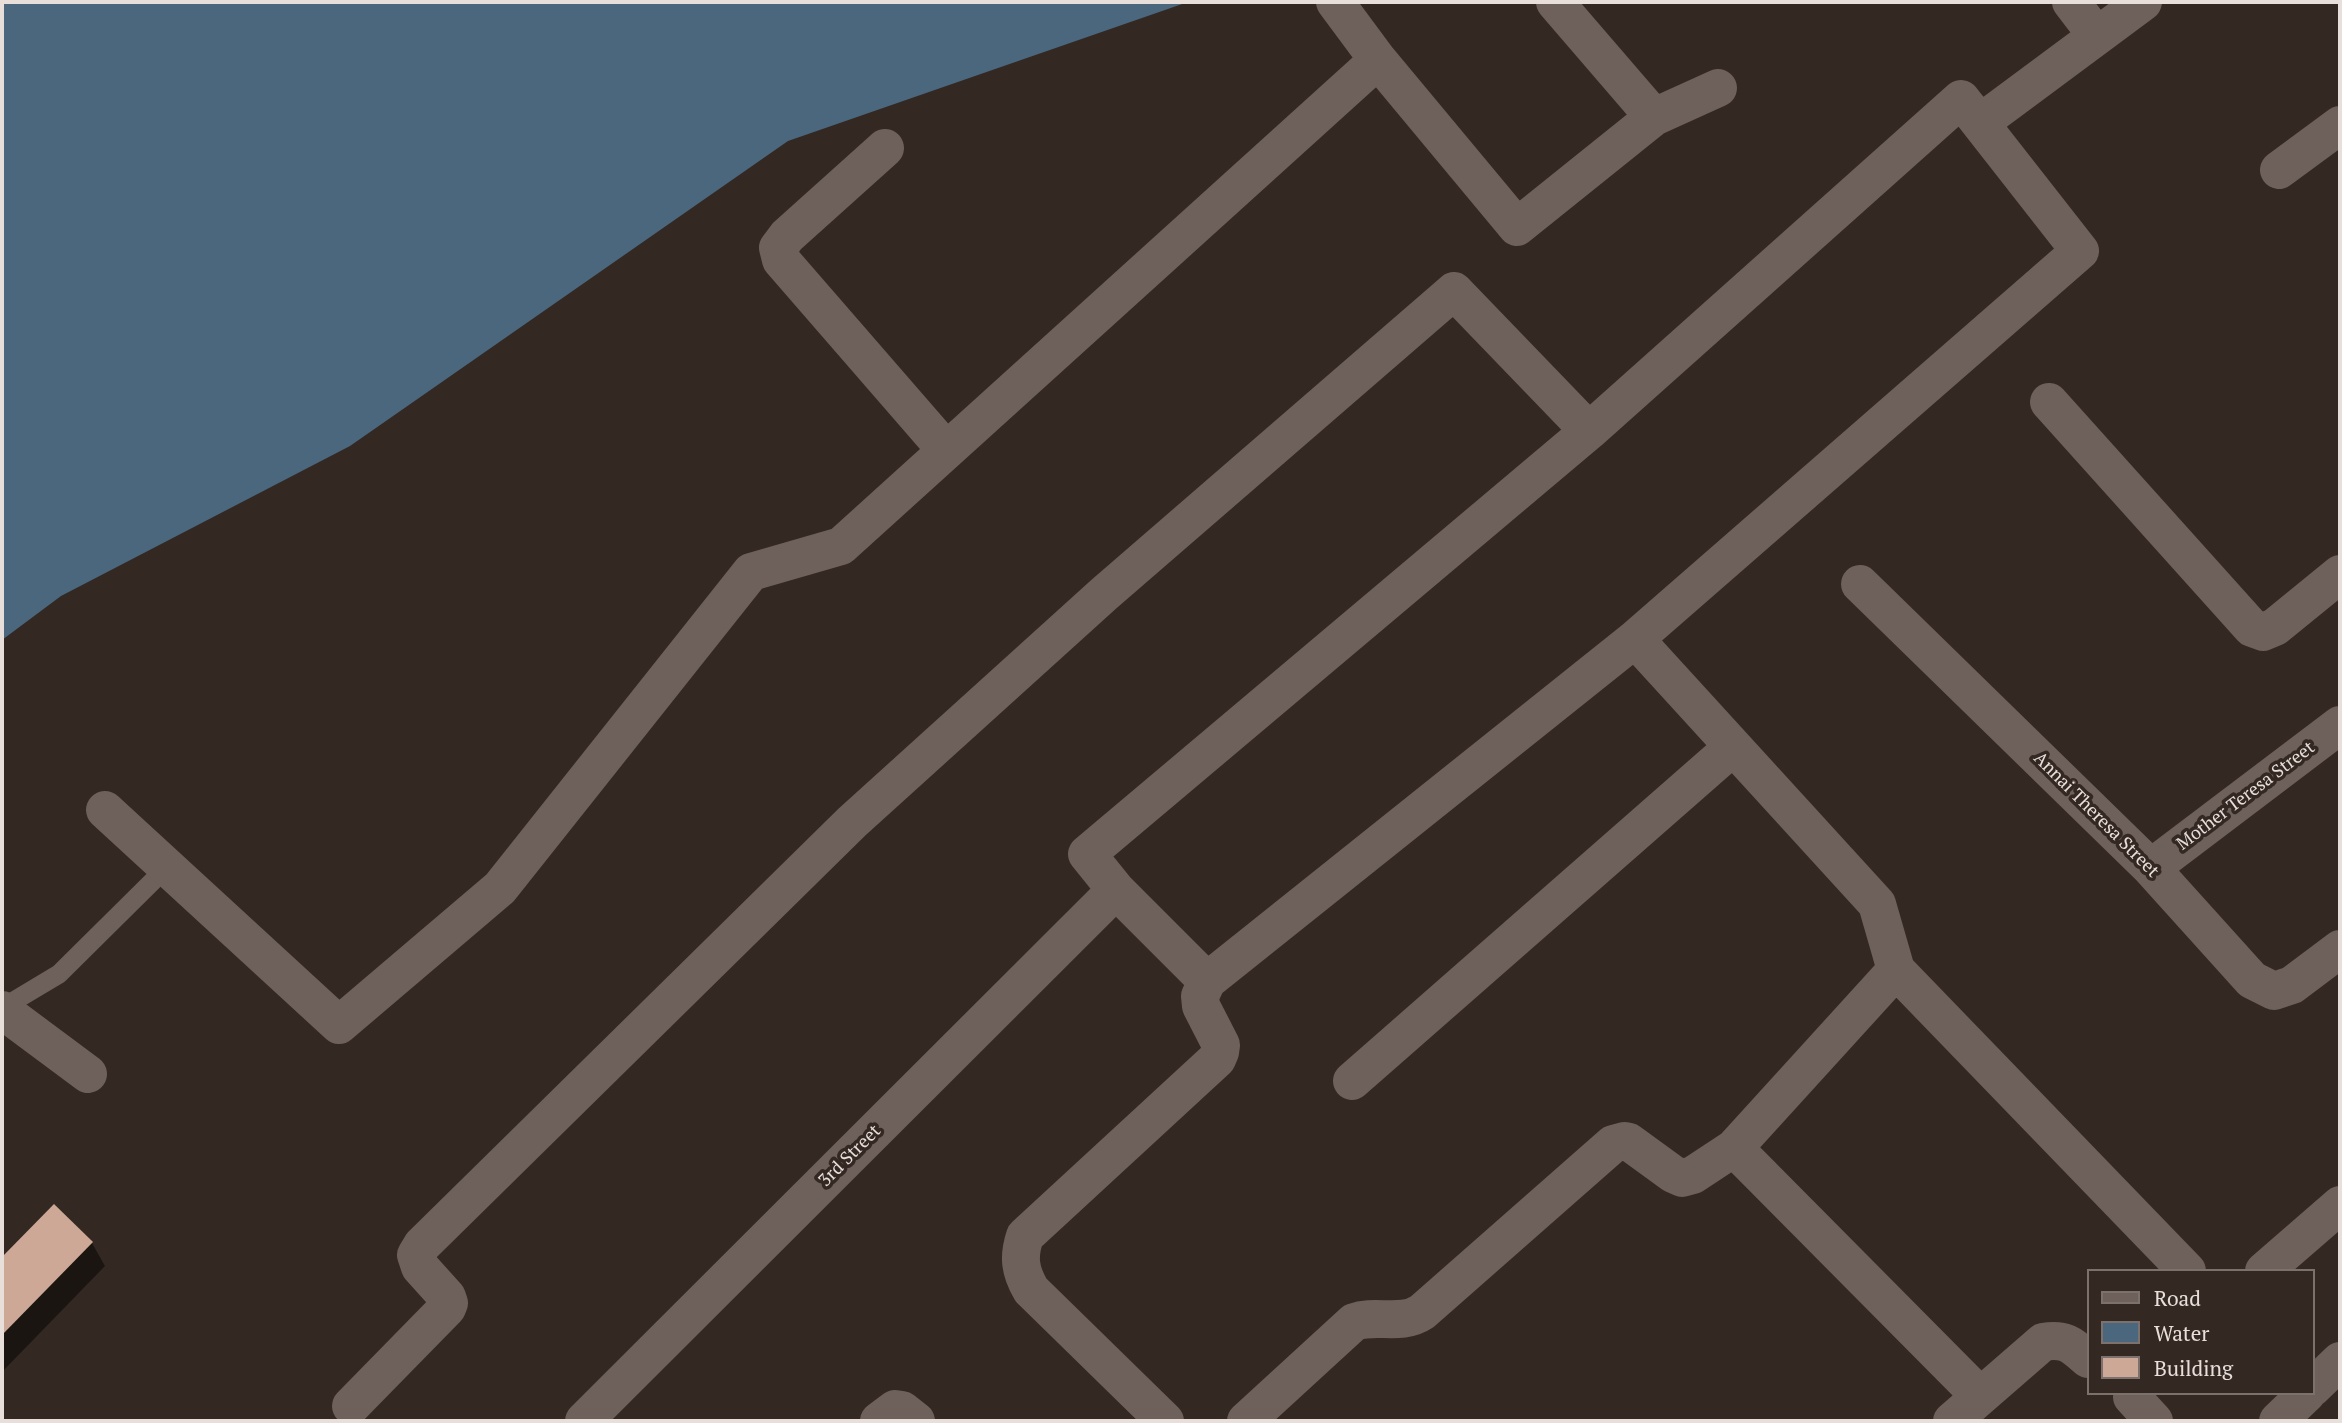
<!DOCTYPE html>
<html>
<head>
<meta charset="utf-8">
<style>
	body { margin:0 }
	#map { position:relative; width:2342px; height:1423px; overflow:hidden; background:#342822; font-family:"PT Serif",serif }
	canvas { display:block }
	.frame { position:absolute; inset:0; border:4px solid #e8dfdb; pointer-events:none }
	.legend { position:absolute; left:2087px; top:1269px; width:228px; height:126px; box-sizing:border-box; background:#342822; border:2px solid #7c716c; margin:0; padding:9px 12px; list-style:none; font-size:21px; color:#e8dfdb }
	.legend li { display:flex; align-items:center; gap:14px; height:35px }
	.legend b { width:35px; border:2px solid #7c716c }
</style>
</head>
<body>
<div id="map">
<canvas width="2342" height="1423"></canvas>
<div class="frame"></div>
<ul class="legend">
<li><b style="height:9px;background:#6e605a"></b>Road</li>
<li><b style="height:19px;background:#4a677e"></b>Water</li>
<li><b style="height:19px;background:#cda896"></b>Building</li>
</ul>
</div>
<script>
const ctx = document.querySelector('canvas').getContext('2d');
ctx.lineJoin = 'round';
function fillPath(path, color) { ctx.fillStyle = color; ctx.fill(path, 'evenodd'); }
function stroke(path, color, width, dash) { ctx.strokeStyle = color; ctx.lineWidth = width; ctx.lineCap = dash ? 'butt' : 'round'; ctx.setLineDash(dash || []); ctx.stroke(path); }
function label(font, color, halo, rows, align = 'center') {
  ctx.font = font + ' "PT Serif",serif'; ctx.lineWidth = 7; ctx.setLineDash([]); ctx.textBaseline = 'middle'; ctx.strokeStyle = halo; ctx.fillStyle = color; for (const [text, x, y, turn = 0] of rows) {
    ctx.save(); ctx.translate(x, y); ctx.rotate((+turn || 0) * Math.PI / 180); ctx.textAlign = isNaN(turn) ? turn : align; if (halo) ctx.strokeText(text, 0, 0); ctx.fillText(text, 0, 0); ctx.restore();
  }
}
const water = new Path2D(`
	M2,2h1186l-400,139 -438,305 -289,150 -59,44z`);
const shadow = new Path2D(`
	M54,1206l38,37 13,23 -103,106v-112z`);
const building = new Path2D(`
	M54,1204l39,38 -91,93v-78z`);
const service = new Path2D(`
	M2,1008l57,-34 108,-107`);
const minor = new Path2D(`
	M1335,2l43,58
	M1555,2l99,115
	M2071,2l26,34
	M1980,123l163,-121
	M885,148l-98,88 -9,12 3,12 165,190
	M2279,170l61,-45
	M2049,402l203,226 11,4 12,-5 65,-53
	M1860,584l291,284 101,112 22,11 18,-6 48,-36
	M1635,639l242,265 19,66 291,301
	M105,810l234,215 161,-137 251,-316 90,-26 537,-486 139,167 137,-110 64,-29
	M2151,868l189,-143
	M2,1010l86,64
	M1352,1081l381,-334
	M1734,1148l245,247
	M2264,1271l76,-66
	M2312,1388l28,-27
	M2135,1393l-3,4 22,24
	M351,1406l96,-98 2,-5 -2,-6 -27,-30 -4,-12 6,-10 430,-423 252,-228 350,-303 135,140
	M584,1421l532,-531
	M879,1421l16,-12 7,1 14,11
	M1165,1421l-134,-131c-11,-19 -13,-33 -6,-54l192,-177 3,-7 1,-7 -20,-39 -1,-10 7,-15 428,-342 445,-388 -119,-152 -372,332 -502,423 29,36 91,91
	M1246,1421l108,-99c22,-8 47,4 68,-10l191,-168 11,-3 5,1 44,32 9,4 11,-3 41,-27 162,-178
	M1952,1421l91,-79c22,-4 29,3 45,17
	M2278,1421l29,-28`);
const streetNames = [
	["Mother Teresa Street",2246,796,-37],
	["Annai Theresa Street",2096,815,45],
	["3rd Street",850,1156,-45]
];
fillPath(water, '#4a677e');
fillPath(shadow, '#0007');
fillPath(building, '#cda896');
stroke(service, '#6e605a', 19);
stroke(minor, '#6e605a', 38);
label('18px', '#e8dfdb', '#342822', streetNames);
</script>
</body>
</html>
